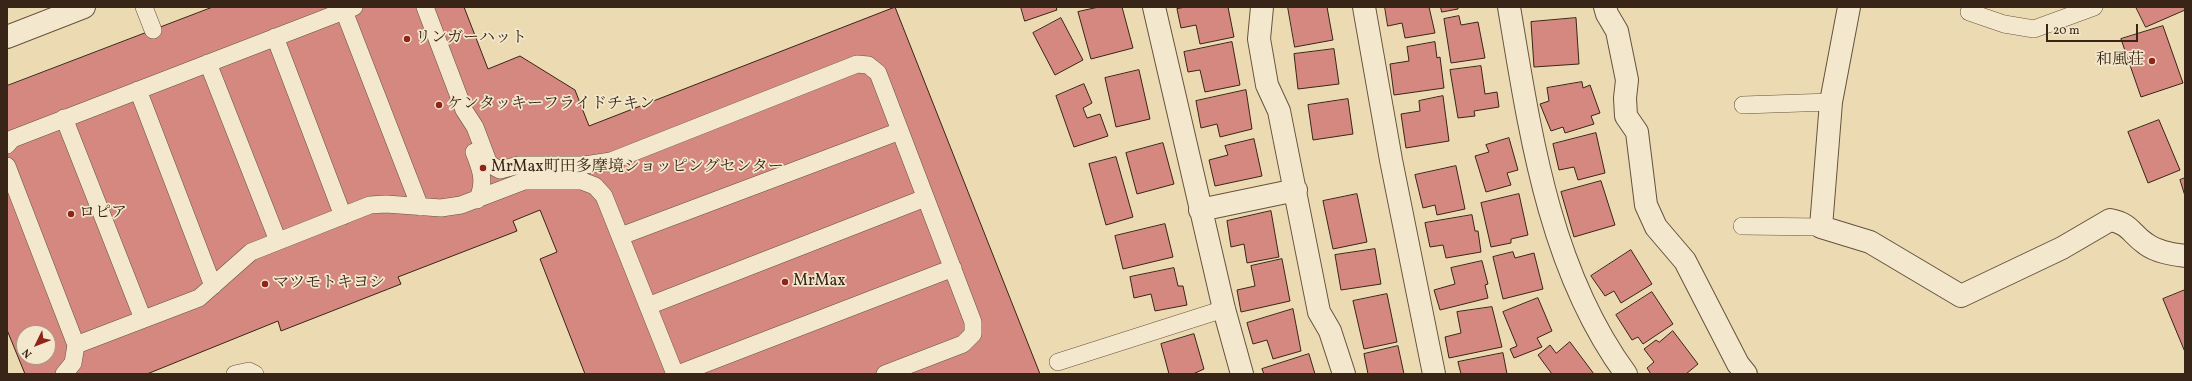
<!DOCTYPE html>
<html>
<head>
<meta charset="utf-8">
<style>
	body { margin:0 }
	#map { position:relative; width:2192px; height:381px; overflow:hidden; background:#ecdbb2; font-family:Vollkorn,serif }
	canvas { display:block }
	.frame { position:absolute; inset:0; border:8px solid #392517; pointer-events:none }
	.north { position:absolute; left:16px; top:325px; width:40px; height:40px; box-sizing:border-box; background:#f3e8cd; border:1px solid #a99a84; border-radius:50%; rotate:227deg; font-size:11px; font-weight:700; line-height:16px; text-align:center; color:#392517 }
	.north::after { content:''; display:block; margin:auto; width:14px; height:18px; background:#8f2418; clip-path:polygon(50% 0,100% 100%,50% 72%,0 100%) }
	.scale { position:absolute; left:2046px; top:24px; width:92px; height:18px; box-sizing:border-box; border:2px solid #392517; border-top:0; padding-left:5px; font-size:12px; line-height:14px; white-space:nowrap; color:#392517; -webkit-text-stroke:3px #f3e8cd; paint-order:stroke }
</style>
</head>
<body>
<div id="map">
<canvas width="2192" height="381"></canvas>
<div class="frame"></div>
<div class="north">N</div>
<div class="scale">20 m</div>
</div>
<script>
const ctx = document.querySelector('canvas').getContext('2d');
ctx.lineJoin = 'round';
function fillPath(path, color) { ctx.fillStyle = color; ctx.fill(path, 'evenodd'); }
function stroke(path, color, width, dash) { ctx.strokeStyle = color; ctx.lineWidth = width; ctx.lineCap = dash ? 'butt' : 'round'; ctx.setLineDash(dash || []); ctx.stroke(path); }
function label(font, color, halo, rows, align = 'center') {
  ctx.font = font + ' Vollkorn,"Noto Serif JP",serif'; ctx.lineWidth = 3.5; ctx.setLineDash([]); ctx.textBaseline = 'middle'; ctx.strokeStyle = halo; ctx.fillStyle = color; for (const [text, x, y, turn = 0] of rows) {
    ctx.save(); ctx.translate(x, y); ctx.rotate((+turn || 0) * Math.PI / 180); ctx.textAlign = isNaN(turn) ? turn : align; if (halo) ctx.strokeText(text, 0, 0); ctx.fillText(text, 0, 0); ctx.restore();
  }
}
const building = new Path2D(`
	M213,7h251l24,62 32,-13 55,34 14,36 306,-119 145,367h-455l-45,-115 17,-7 -17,-42 -27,11 4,10 -119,46 3,7 -120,47 -3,-10 -131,53h-122l-18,-44v-244zM24,333h24v24h-24z
	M1021,7h35l1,3 -32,11z
	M1099,7h23l11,41 -42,11 -13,-47z
	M1186,7h42l6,30 -34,7 -4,-19 -15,3 -4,-19z
	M1288,7h39l6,33 -38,7z
	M1385,7h44l6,26 -30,5 -3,-15 -14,3z
	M1441,7h17v2l-16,3z
	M2136,7h49v3l-39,17z
	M1459,16l2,9 17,-3 7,36 -34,5 -7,-44z
	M1061,18l22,42 -28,15 -22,-42z
	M1576,18l3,46 -45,3 -3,-45z
	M2163,26l20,57 -42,14 -20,-58z
	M1232,42l8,43 -35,7 -5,-22 -12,2 -4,-20z
	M1435,42l2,16 3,-1 4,31 -50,7 -4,-31 19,-3 -2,-14z
	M1334,49l5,35 -41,5 -4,-35z
	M1481,66l4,28 12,-2 2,15 -25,4 1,5 -17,2 -8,-48z
	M1139,70l11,49 -34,8 -11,-49z
	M1582,82l1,6 7,-3 10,28 -9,3 3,8 -29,9 -2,-6 -12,4 -11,-27 9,-3 -2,-13z
	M1084,84l8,19 -9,5 4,10 13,-4 8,22 -34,11 -18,-51z
	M1246,90l6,39 -32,8 -3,-13 -16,4 -5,-27z
	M1443,96l6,45 -43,7 -5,-34 19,-3 -1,-10z
	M1348,99l5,35 -40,6 -5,-35z
	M2159,120l21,50 -32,13 -20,-51z
	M1596,133l9,40 -27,7 -4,-13 -15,3 -6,-26z
	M1509,138l9,32 -11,3 4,12 -25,7 -11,-36 14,-4 -3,-7z
	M1254,139l8,37 -47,10 -6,-26 19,-5 -3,-9z
	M1163,143l11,41 -37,10 -11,-41z
	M1116,157l17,60 -27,8 -17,-61z
	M1456,166l9,43 -28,6 -2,-10 -12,3 -8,-33z
	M2185,178v18l-5,-16z
	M1601,181l14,44 -41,12 -13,-45z
	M1357,194l10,48 -34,7 -10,-48z
	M1519,194l9,41 -17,4v4l-20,4 -10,-44z
	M1271,211l8,46 -32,6 -3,-19 -13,3 -4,-26z
	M1472,215l3,16h3l3,21 -35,6 -3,-13 -13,2 -5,-24z
	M1165,224l8,33 -50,12 -8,-33z
	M1375,249l6,35 -40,6 -6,-35z
	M1631,250l21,34 -31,19 -7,-12 -9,5 -14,-20z
	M1513,252l2,6 19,-5 9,36 -40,10 -10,-42z
	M1282,259l8,42 -49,11 -4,-22 18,-4 -4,-20z
	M1482,261l6,23 -3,1 3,13 -48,12 -6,-20 21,-6 -4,-16z
	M1174,268l4,18h5l4,19 -32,6 -4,-17 -17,4 -4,-21z
	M2185,290v62l-22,-53z
	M1652,292l21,32 -30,20 -5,-7 -6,3 -16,-25z
	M1387,294l10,48 -33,7 -11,-48z
	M1538,298l14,33 -15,7 5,9 -28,11 -4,-9 7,-3 -14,-34z
	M1492,307l10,40 -53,11 -4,-21 16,-4 -4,-21z
	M1293,309l8,42 -28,8 -6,-19 -14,4 -6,-21z
	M1673,331l25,33 -12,10h-35l-4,-6 7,-6 -10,-13 12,-9 3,2z
	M1194,334l10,35 -11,5h-24l-8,-30z
	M1570,342l24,32h-42l-14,-19 12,-10 6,8z
	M1398,346l6,28h-36l-4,-20z
	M1503,353l4,21h-46l-3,-12z
	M1309,354l6,20h-51l-2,-5z`);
const service = new Path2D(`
	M144,7l9,23
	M425,7l39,103 11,17 14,37 11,6 19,-5h66l26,-4 246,-97 11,1 10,8 95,249v12l-10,10 -78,30
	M344,11l76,196
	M1969,12l35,12 30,5 60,-22
	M275,37l68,179
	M208,63l70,178
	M138,90l75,196
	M1743,105l88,-3
	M64,118l79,201
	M7,145l5,-6 342,-132
	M474,152c7,17 12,31 3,48
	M7,166l69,179 123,-47 52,-46 119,-47 16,-1 55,4 20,-3 63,-24h58l13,5 9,10 71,178
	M1742,226l79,1
	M621,236l279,-105
	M648,306l277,-108
	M1058,362l166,-53
	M64,374l9,-11 3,-18
	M235,374l14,-3 6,3
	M678,374l275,-106`);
const minor = new Path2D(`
	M1154,7l70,302 18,65
	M1262,7l-3,32 8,46 12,26 40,201 11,19 14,43
	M1364,7l27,153 43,214
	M1509,7c21,125 40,262 117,367
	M1605,7l2,7 10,17 10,49 -2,18 1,18 11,16 9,73 10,22 29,34 53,103 8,10
	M1849,7l-18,95 -10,125 49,15 91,54 101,-48 48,-28c21,4 20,13 36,24 11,8 26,10 39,12
	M1200,210l96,-20`);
const tertiary = new Path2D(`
	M7,37l77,-30`);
const markers = [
	[407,39,4,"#8f2418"],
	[2152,61,4,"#8f2418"],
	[439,105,4,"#8f2418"],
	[483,168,4,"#8f2418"],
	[71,214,4,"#8f2418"],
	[785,282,4,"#8f2418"],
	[265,284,4,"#8f2418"]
];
const poiNames = [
	["リンガーハット",415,39],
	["和風荘",2144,61,"right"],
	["ケンタッキーフライドチキン",447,105],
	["MrMax町田多摩境ショッピングセンター",491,168],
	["ロピア",79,214],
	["MrMax",793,282],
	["マツモトキヨシ",273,284]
];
fillPath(building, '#d4887f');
stroke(building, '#392517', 1);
stroke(service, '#66523e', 18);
stroke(minor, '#66523e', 24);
stroke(tertiary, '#66523e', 24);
stroke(service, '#f3e8cd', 17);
stroke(minor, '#f3e8cd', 22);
stroke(tertiary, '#f3e8cd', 22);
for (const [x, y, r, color] of markers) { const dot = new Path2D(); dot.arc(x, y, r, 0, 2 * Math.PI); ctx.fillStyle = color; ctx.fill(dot); stroke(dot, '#f3e8cd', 1.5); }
label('16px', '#392517', '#f3e8cd', poiNames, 'left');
</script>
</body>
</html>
